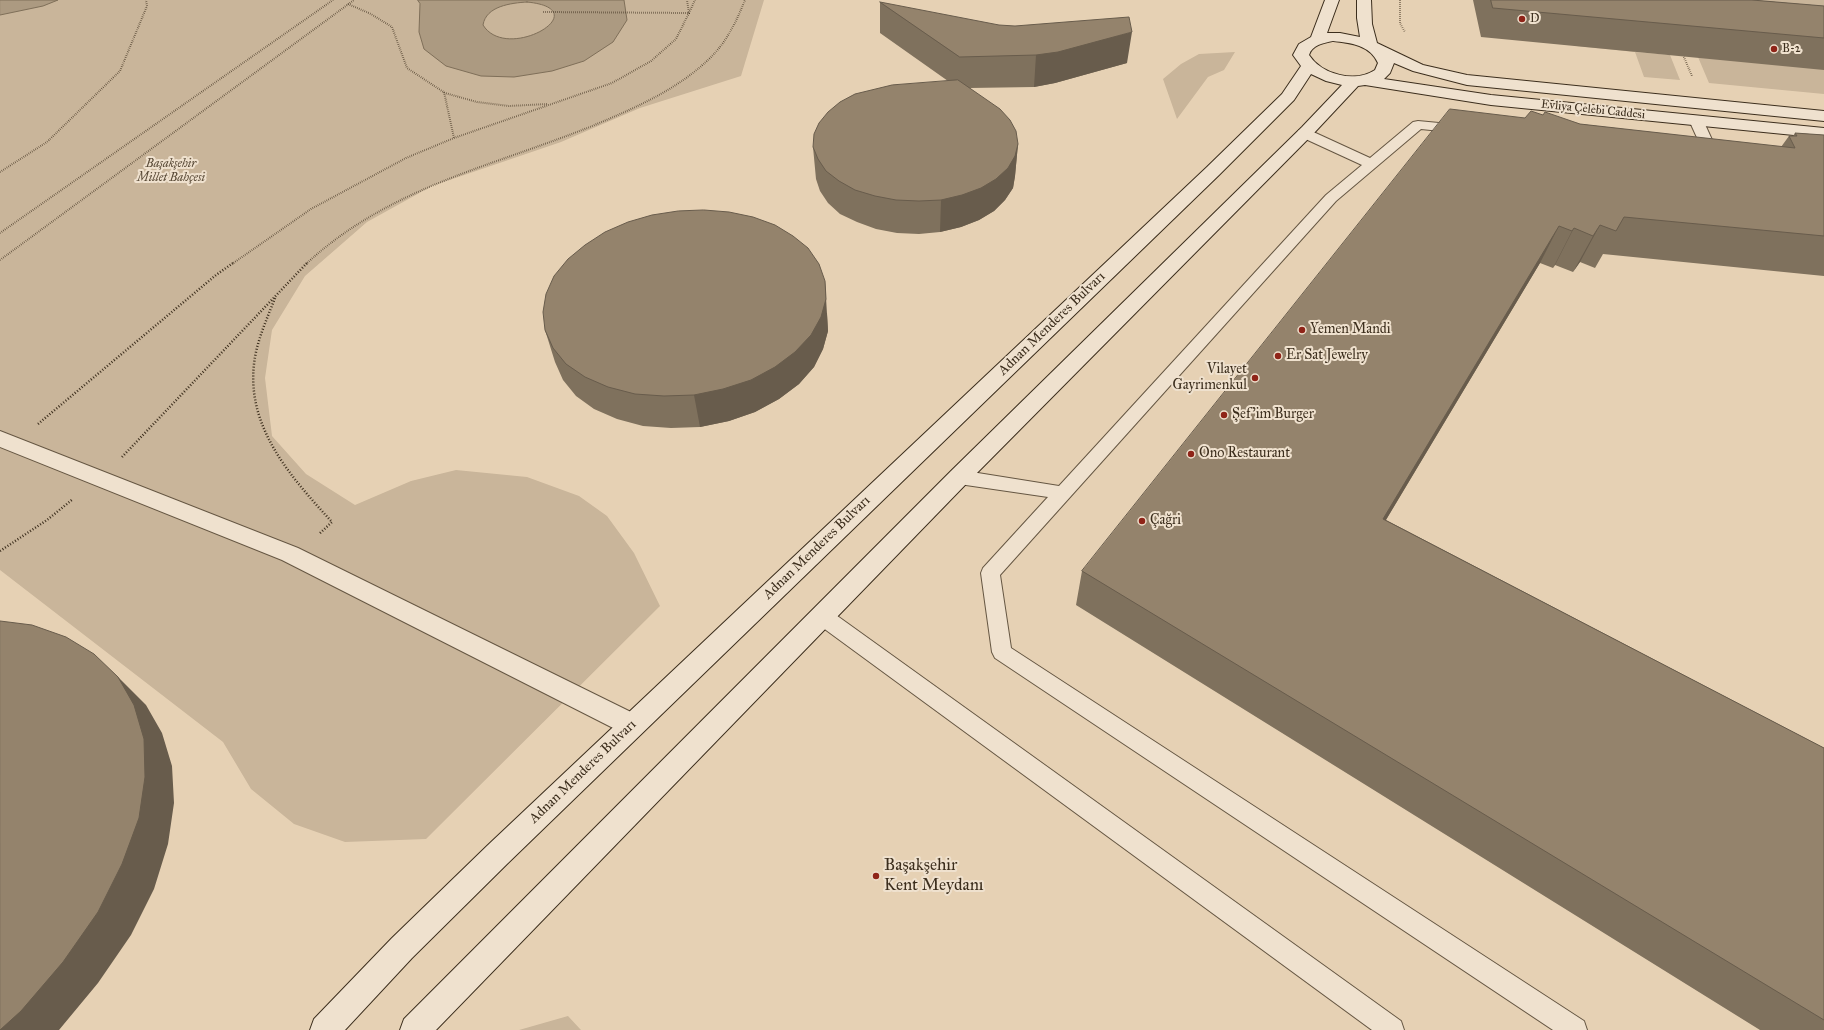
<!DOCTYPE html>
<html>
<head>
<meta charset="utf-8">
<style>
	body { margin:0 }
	canvas { display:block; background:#e6d1b4 }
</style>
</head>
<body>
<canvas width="1824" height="1030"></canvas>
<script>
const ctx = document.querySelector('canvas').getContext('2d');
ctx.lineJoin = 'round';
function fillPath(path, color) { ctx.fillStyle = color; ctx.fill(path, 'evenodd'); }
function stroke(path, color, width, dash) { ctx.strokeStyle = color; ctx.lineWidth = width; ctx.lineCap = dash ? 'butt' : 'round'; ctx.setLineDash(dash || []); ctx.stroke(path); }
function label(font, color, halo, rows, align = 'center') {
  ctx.font = font + ' "IM FELL Great Primer",serif'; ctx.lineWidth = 4; ctx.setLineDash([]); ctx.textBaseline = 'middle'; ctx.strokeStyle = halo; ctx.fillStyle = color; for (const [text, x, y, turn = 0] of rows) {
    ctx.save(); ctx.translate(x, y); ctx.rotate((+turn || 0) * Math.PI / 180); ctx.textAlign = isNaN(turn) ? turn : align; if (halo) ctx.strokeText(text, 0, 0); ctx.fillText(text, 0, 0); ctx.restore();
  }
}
const green = new Path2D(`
	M0,0h764l-23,76 -101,32 -79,34 -129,44 -65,36 -62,54 -33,54 -7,48 7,58 34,38 49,31 56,-24 45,-11 71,7 52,19 28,20 27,37 26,53 -234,233 -81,3 -51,-18 -43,-35 -28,-47 -223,-172z
	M1561,0h263v94l-115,-11 -31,-73 -60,-6 17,48 35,3 10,25 -36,-3 -9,-25 -59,-6z
	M1235,52l-11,18 -16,7 -31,42 -14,-40 18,-15 18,-10z
	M568,1016l13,14h-62z`);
const water = new Path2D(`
	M0,0h58l-15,6 -43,9z
	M418,0h206l3,20 -14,22 -29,19 -32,10 -38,6 -33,-1 -35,-10 -22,-17 -5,-17 1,-28zM527,2c73,7 -20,62 -44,23 3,-19 28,-22 44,-23z`);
const pathFar1 = new Path2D(`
	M1400,0v23l5,9
	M348,4l23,10 21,13 15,41 38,25 32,9 32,4 39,-2
	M543,12l146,1 6,-13
	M1683,55l9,21
	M444,92l10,46
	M0,172l47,-30 73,-71 27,-65 -1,-6
	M0,233l333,-233
	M0,260l354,-260
	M232,264l79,-55 95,-51 48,-20 158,-55 39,-22 25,-22 13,-26 -2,-13
	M306,264c84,-78 189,-98 291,-140 40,-17 81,-35 112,-65 18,-17 27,-37 36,-59`);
const path = new Path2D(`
	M275,298c-7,18 -15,36 -19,54 -15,70 33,123 76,170l-13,12
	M38,424l178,-149 17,-12
	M122,457l185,-194
	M0,551l47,-31 26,-21`);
const lane = new Path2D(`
	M1696,116l5,1 2,3 15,33 -2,3h-10l-2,-3 -15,-33 2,-3z
	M1418,121l42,4 5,1 2,3 -2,3 -5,1 -39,-4 -85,72 -336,374 11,73 573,373 3,9h-34l-558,-372 -3,-6 -11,-79 2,-5 65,-71 -89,-13 -6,-2 -3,-5 3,-5 6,-2 100,16 267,-291 36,-30 -63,-29 -2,-3 2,-3h10l61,28 43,-36z
	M822,608l7,2 572,411 3,9h-32l-557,-408 -3,-6 3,-6z`);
const street = new Path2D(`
	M0,431l298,117 343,169 4,8 -4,8 -9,3 -9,-3 -341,-173 -282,-113z`);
const secondary = new Path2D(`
	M1325,0h14l-12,33h13l20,4 -3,-19v-18h14l1,24 5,19 46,22 44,10 357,36v10l-357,-36 -54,-14 -19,-8 -4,10 -6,6 107,16 333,33v10l-333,-33 -126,-20 -7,1 -44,47 -347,350 -531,547h-36l4,-11 547,-548 351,-344 40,-42 -16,-4 -15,-7 -17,26 -75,75 -711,688 -96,95 -67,72h-35l4,-11 78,-81 96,-93 719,-678 75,-73 19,-28 -8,-11 6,-11 12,-7zM1333,41c18,2 37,4 45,22l-3,7c-20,13 -53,5 -66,-15 3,-10 14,-12 24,-14z`);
const wall = new Path2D(`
	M1473,0h279l72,6v64l-343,-33z
	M880,2l247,61 -72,20 -21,4 -64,1 48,56 -3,32 -2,12 -8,12 -11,11 -15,9 -18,7 -21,5 -21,2 -22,-1 -21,-4 -19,-7 -17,-8 -12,-11 -8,-12 -4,-12 -3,-32 135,-66 -68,-48z
	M1543,115l37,9 201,23 8,-11h4l2,-3 29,2v141l-221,-22 -8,14 -15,-6 -7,10 -18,-7 -2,3 -13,-5 -154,257 438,228v282h-64l-684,-425 6,-34 443,-453z
	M827,313l1,18 -5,18 -9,18 -15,17 -20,15 -24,13 -26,9 -29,6 -29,1 -28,-2 -26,-7 -23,-10 -18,-13 -13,-16 -8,-18 -10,-32z`);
const shadedWall = new Path2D(`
	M1132,32l-5,31 -72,20 -21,4 2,-32z
	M1018,144l-3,32 -2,12 -8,12 -11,11 -15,9 -18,7 -21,5 1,-32z
	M1600,225l-20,37 -7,10 20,-36z
	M1559,226l-19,37 -174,290 17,-34z
	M1574,228l-19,37 -2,3 19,-37z
	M825,281l3,50 -5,18 -9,18 -15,17 -20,15 -24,13 -26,9 -29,6 -6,-32z
	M118,677l28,28 16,28 10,33 2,37 -6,41 -14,45 -23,46 -33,48 -39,47h-59z`);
const building = new Path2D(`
	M1491,0h261l72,6v32l-331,-30z
	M880,2l119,23 16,1 114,-9 3,15 -74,20 -22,3 -76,2z
	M958,80l42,29 10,11 6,11 2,13 -3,12 -7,12 -12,11 -15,9 -19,7 -21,5 -22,1 -23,-1 -21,-4 -20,-6 -16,-9 -13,-10 -8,-12 -5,-12 1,-13 5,-11 9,-11 12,-10 15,-8 37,-9z
	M1450,109l75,9 6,-7 12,4 2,-3 35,12 215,24 -6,-12h8l-2,-3 29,2v101l-200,-19 -8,14 -16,-6 -7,11 -19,-8 -2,3 -13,-5 -176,293 441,229v272l-742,-449z
	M704,210l25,2 24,5 22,8 18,11 15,12 11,16 6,17 1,18 -5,18 -10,18 -16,17 -20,15 -24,13 -28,9 -29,6 -30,1 -29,-2 -27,-7 -23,-10 -19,-13 -13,-16 -8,-18 -2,-18 3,-18 8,-18 14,-17 17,-14 20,-13 23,-10 24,-7 26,-4z
	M0,621l32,4 34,12 28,17 24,23 16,28 10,34 1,38 -6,41 -17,46 -24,48 -35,50 -42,49 -21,19z`);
const markers = [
	[1522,19,4,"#8f2418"],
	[1774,49,4,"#8f2418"],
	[1302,330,4,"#8f2418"],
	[1278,356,4,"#8f2418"],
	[1255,378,4,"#8f2418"],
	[1224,415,4,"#8f2418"],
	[1191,454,4,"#8f2418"],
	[1142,521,4,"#8f2418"],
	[876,876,4,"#8f2418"]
];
const farPoinames = [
	["D",1530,19],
	["B-2",1782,49]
];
const farStreetnames = [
	["Evliya Çelebi Caddesi",1593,110,6]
];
const farParknames = [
	["Başakşehir",171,164],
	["Millet Bahçesi",171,178]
];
const streetNames = [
	["Adnan Menderes Bulvarı",1052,324,-44],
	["Adnan Menderes Bulvarı",817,548,-44],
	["Adnan Menderes Bulvarı",583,772,-44]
];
const poiNames = [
	["Yemen Mandi",1310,330],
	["Er Sat Jewelry",1286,356],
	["Vilayet",1247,370,"right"],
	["Gayrimenkul",1247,386,"right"],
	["Şef'im Burger",1232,415],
	["Ono Restaurant",1199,454],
	["Çağri",1150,521]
];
const nearPoinames = [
	["Başakşehir",884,866],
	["Kent Meydanı",884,886]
];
fillPath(green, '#c9b59a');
fillPath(water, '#ac9a81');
stroke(water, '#7f6f59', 1);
stroke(lane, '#665743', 2);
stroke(street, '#665743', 2);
stroke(secondary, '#3c2e1d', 2);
stroke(pathFar1, '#3c2e1d', 2, [0.5, 1.5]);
stroke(path, '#3c2e1d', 2.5, [1, 2]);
fillPath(lane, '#efe1ce');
fillPath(street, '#efe1ce');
fillPath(secondary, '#efe1ce');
fillPath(wall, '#7f715d');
fillPath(shadedWall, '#685c4c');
fillPath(building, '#94836c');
stroke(building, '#685c4c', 1);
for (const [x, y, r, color] of markers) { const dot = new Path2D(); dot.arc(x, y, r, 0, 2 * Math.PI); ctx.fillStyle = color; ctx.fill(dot); stroke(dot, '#efe1ce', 1.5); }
label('12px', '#3c2e1d', '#efe1ce', farPoinames, 'left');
label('12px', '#3c2e1d', '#efe1ce', farStreetnames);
label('italic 12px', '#584936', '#efe1ce', farParknames);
label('14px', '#3c2e1d', '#efe1ce', streetNames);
label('14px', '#3c2e1d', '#efe1ce', poiNames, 'left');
label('17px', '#3c2e1d', '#efe1ce', nearPoinames, 'left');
</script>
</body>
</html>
